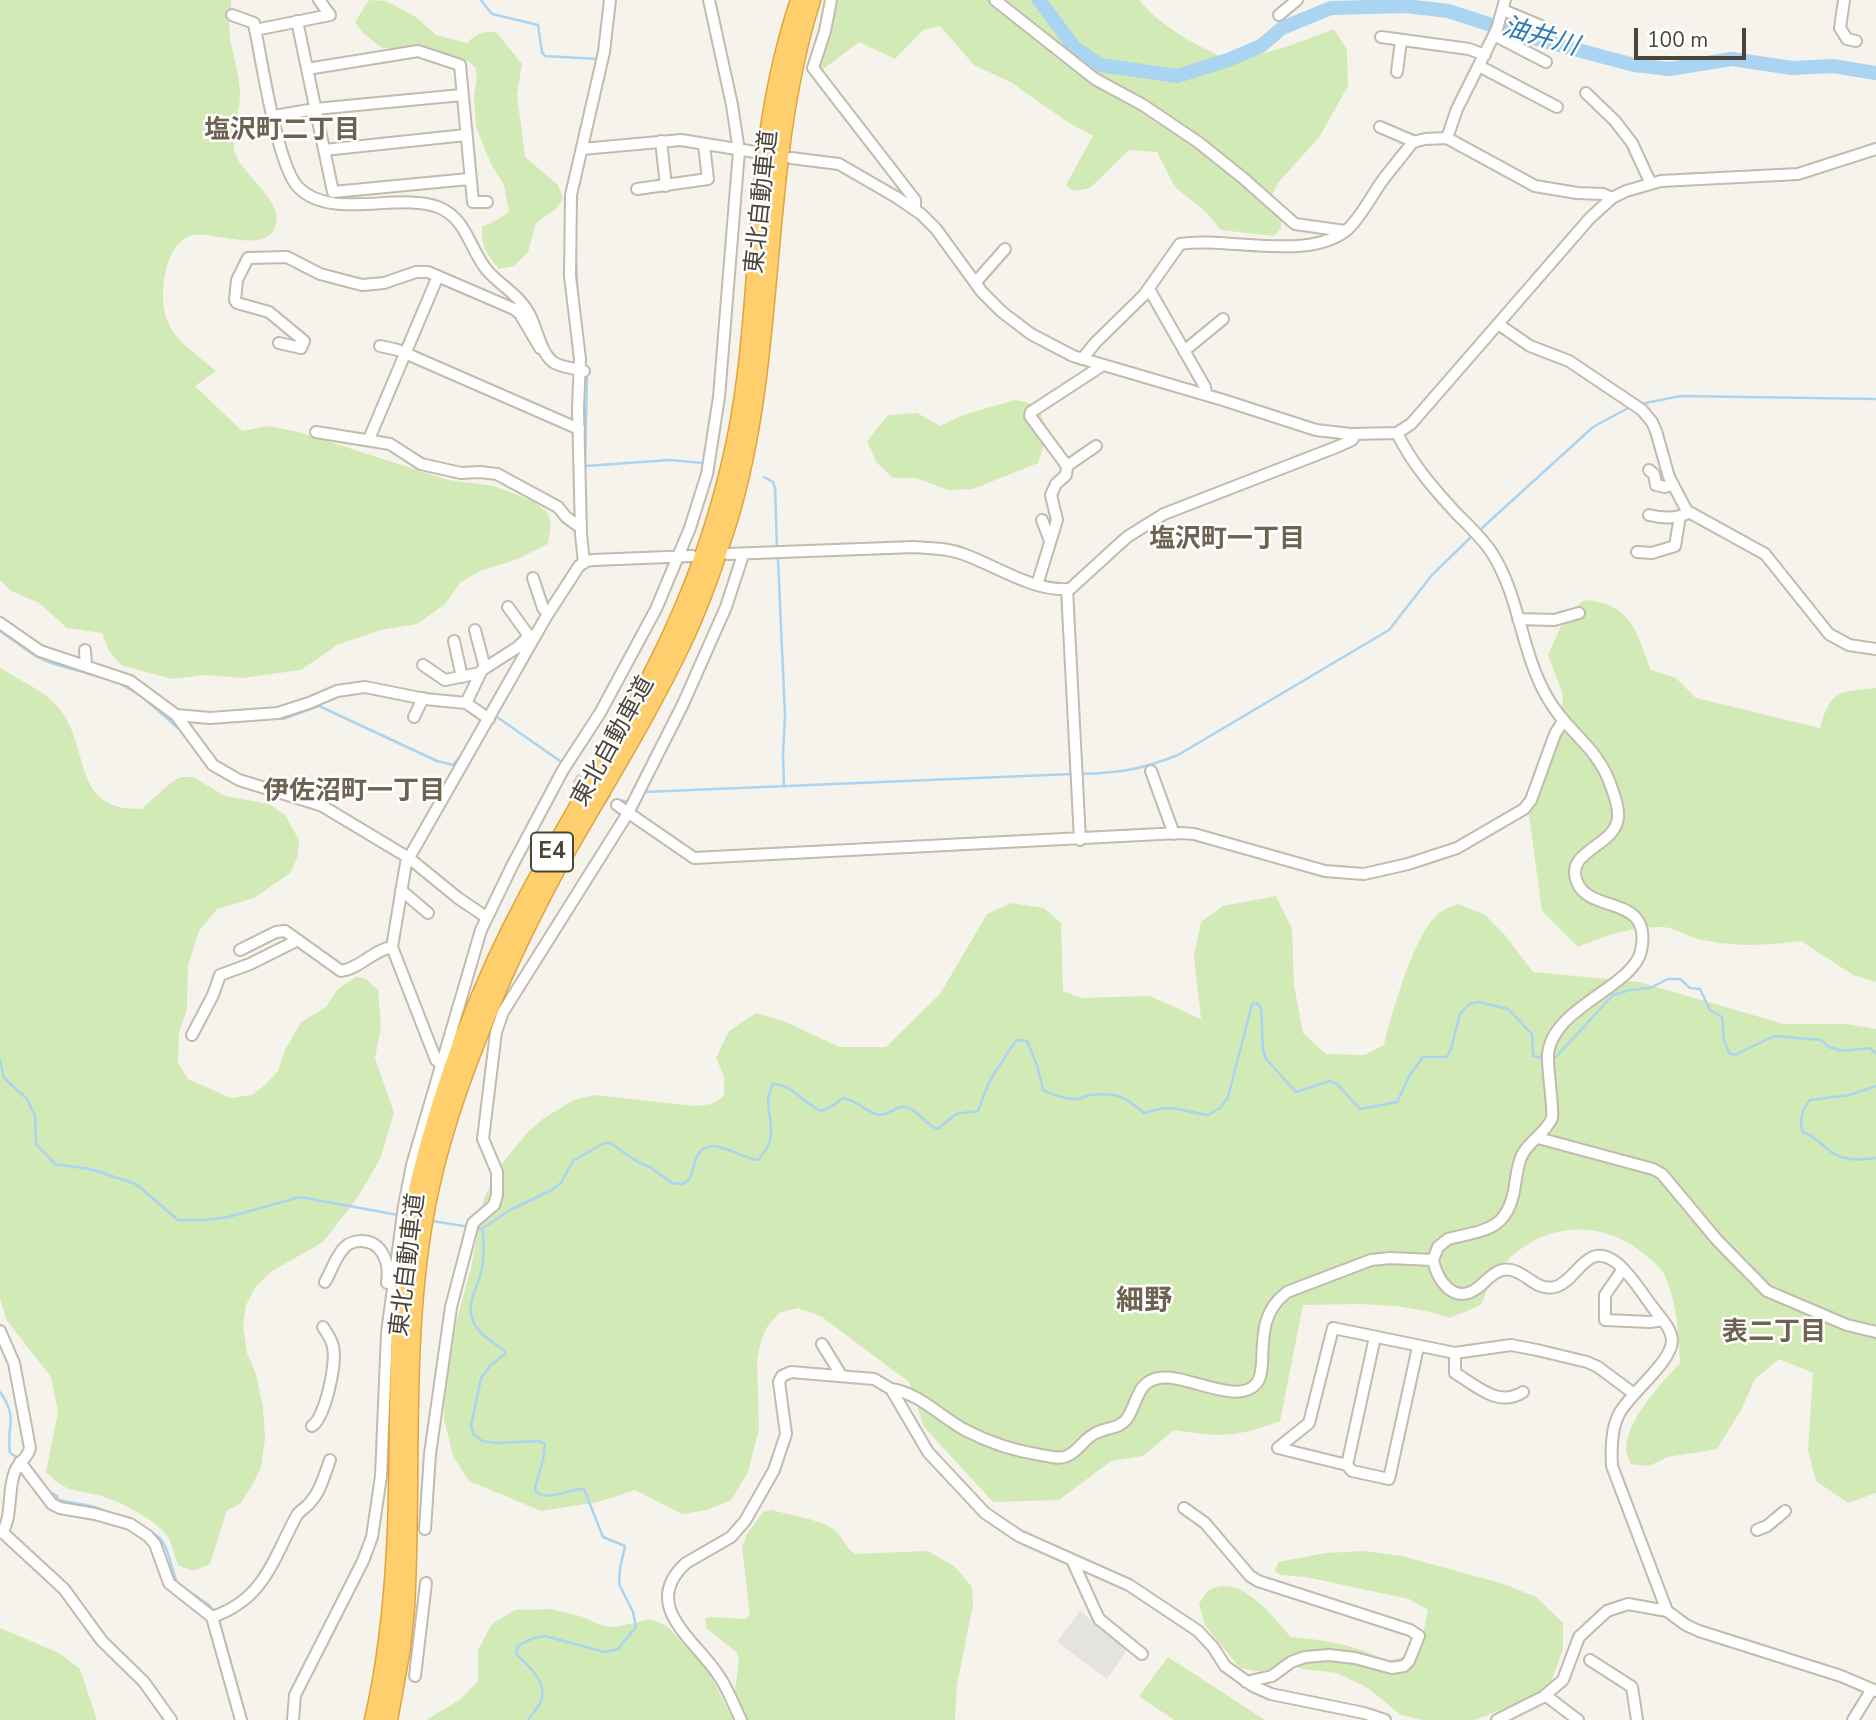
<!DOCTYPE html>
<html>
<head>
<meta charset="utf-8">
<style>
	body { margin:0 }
	#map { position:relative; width:1876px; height:1720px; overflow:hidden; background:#f6f3ec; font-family:"Nunito Sans",sans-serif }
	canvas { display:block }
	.scale { position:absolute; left:1634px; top:28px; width:112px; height:32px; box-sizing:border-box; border:4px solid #4b4439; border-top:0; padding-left:9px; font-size:21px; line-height:24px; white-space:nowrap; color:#4b4439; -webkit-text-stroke:5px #fff; paint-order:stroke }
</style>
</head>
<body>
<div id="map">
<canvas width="1876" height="1720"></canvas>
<div class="scale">100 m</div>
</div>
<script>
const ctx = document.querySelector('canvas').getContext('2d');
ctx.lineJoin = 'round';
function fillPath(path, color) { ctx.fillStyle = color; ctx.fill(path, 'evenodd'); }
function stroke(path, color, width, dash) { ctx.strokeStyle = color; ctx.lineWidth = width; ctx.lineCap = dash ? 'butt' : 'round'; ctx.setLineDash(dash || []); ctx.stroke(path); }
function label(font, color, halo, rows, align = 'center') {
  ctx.font = font + ' "Nunito Sans","Noto Sans JP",sans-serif'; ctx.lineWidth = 5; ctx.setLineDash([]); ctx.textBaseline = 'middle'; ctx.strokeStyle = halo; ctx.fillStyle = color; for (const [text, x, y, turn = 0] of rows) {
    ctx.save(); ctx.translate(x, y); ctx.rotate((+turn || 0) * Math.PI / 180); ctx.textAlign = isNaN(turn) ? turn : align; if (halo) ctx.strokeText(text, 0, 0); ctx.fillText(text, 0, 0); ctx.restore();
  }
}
const green = new Path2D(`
	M0,0h231c0,12 -3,25 -1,37 3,19 10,39 10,58 0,16 -9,43 -5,58 8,23 47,46 41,71 -7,32 -62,7 -82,11 -31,5 -36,64 -26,87 8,20 32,35 48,49l-21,15 47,45 26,-5 31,6 149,48 46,6 39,15 15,12 3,11 -3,20 -33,16 -35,11 -20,12 -15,21 -28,20 -36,6 -44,15 -36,25 -59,8 -38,-3 -32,4 -51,-14 -12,-14 -7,-18 -35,-5 -28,-25 -28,-12 -11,-11z
	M369,0l17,1 30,16 20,18 31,8c10,-10 16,-12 29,-11l26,32 -5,31 8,62 33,28 5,13 -7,11 -20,14 -8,29 -14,14 -15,3c-12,-14 -18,-23 -17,-42l15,-7 12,-8 -5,-27 -13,-21 -15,-37 -2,-31 3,-20 -2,-9 -7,-6 -60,-14 -26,1 -19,-15 -8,-11z
	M827,0h312c25,30 58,45 93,62l54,-15 48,-18 13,21 1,36 -28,50 -42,47 -9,18 12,16v12l-8,7 -52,-6 -16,-19 -30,-24 -18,-35 -28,-2 -39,38 -16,3 -8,-6 27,-49 -24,-13 -57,-40 -38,-18 -34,-39 -17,4 -28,29 -36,-17 -41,31 -7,-16z
	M1015,400l22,5 11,26 -10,32 -65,26 -25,1 -32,-12h-23l-16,-15 -10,-22 21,-26 29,-2 23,13 23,-11z
	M1585,600c47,4 51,31 66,70l25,8 20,20 124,30c11,-39 19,-36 56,-40v294l-23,-7 -52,-34c-37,5 -65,6 -103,-2 -12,-3 -24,-12 -36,-12 -31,-1 -56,9 -84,20l-36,-36 -16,-118 34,-51 3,-47 -15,-40 19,-42z
	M0,667c18,14 43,22 58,40 34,39 11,104 84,102l27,-25 12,-7h12l32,19 44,8 16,11 14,25 -1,16 -8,17 -36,25 -37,11 -18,22 -11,34 -1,44 -8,24 -1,30 10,16 43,19 21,-3 12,-9 14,-15 7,-21 16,-28 25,-15 12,-18 18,-12 10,2 12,11 3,37 -6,31 19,55 -14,46 -22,38 -35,45 -51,29 -16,15 -10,19 -3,21 4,27 9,21 7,33 2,32 -4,29 -10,19 -11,17 -13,6 -17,54 -17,7 -15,-6c-4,-9 -6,-24 -12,-31 -17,-18 -48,-34 -72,-40 -25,-5 -29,-3 -48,-22l12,-60 -7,-35 -44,-56 -7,-23z
	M1276,896l16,33 2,56 9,48 23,21 39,1 19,-10c8,-32 30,-111 54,-131 5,-5 13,-7 20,-10l27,11 19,19 29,38 106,10 145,42h62l30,5v464l-28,10 -32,-22 -8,-31 5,-77 -34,-14 -24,20 -14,31 -24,39 -49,8 -19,9 -18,-2c-2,-5 -5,-10 -5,-16 2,-30 34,-63 54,-85 -1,-28 -3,-58 -14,-85 -5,-13 -23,-25 -34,-33 -47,-29 -101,-16 -134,26 -8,9 -12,23 -17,34l-31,13c-48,-17 -98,-14 -147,-13l-23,116c-44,17 -61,16 -106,9l-31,26 -32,5 -52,39 -66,2 -69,-75 -15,-45 -87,-65 -24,-9 -19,5 -12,14 -6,14 -4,19 2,69 -11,43 -17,28 -24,10 -25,4 -47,-24 -37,12 -57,9 -72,-30 -16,-25 -9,-37 2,-60 25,-91 13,-70 20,-37 24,-29 16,-14 30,-18 20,-5 100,11 17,-2 13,-8v-20l-8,-18 13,-27 27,-18 30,9 53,25h47l54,-53 47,-80 24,-11 33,5 17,15 2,68 18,7 69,-2 51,23 -7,-63 7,-34 22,-16z
	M772,1510c16,5 48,9 61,19 10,7 12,19 22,25l73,-3 27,16 17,20 1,17 -16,81 -2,35h-209l-12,-24 5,-35 -2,-8 -31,-25 -1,-9 4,-2 36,2 5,-4 -8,-67 5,-14 16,-22z
	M1364,1551l38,5 102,28 32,13 27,26v26l-13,36 -30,17 -45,18h-52l-22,-5 -33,-27 -31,-15 -34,-4 -16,-5 -16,6 -16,1 -15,-3 -35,-43 -6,-21c3,-4 6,-11 10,-14 31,-18 65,28 82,47 35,3 65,8 96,24l28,-7 7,-15 6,-29 -19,-11 -103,-22 -25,-2 -6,-4 3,-9 48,-9z
	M550,1609l30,7 23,10 13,1 34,-8 17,7 41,44 25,50h-307l35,-21 17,-18v-31l14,-26 23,-14z
	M0,1628l59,25 21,16 17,51h-97z
	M1168,1657l97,63h-91l-35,-24z`);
const parking = new Path2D(`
	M1080,1611l47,39 -20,29 -50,-37z`);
const stream = new Path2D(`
	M481,0l11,14 46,11 4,27 3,4 53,3
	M576,208l1,-14
	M575,242l3,60
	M587,375l-2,91 85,-6 33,3
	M1640,404l41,-8 195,3
	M764,477l9,5 2,6 2,60
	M1482,528l111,-101 37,-20
	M778,560l7,155 -2,39 1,33
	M0,631l34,24 17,8 60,17
	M117,682l23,13 38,33 2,-1
	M497,717l63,44
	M275,718l8,1 36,-13 118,55 16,4 10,-12 18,-32
	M212,723l39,-3
	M1079,774c40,-1 61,-4 99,-19l211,-125 43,-55 39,-38
	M643,794l1,-2 428,-18
	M619,800l10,2
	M1555,1058l58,-63 17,-5 20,-2 18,-9h12l10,9 10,1 10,21 12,7 2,23 5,13 6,2 39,-19 47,4 8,7 14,4 26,-3 7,5
	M0,1060l4,18 23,21 8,17 1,28 19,20 35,5 46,15 42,36h29l21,-3 72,-20 98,18
	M1876,1086l-26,9 -40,5c-7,8 -12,22 -7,32 15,5 24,21 38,25 11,4 24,2 35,1
	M432,1221l38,6
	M477,1228l5,1 26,-18 44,-21 9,-7 12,-22 31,-18h6l28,19 12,5 22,16 10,1 7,-4c4,-8 5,-20 10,-27 14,-18 42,6 59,7 28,-29 0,-48 15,-76 18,0 32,20 48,27l10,-4 12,-9c14,2 23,14 36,17 10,1 17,-10 27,-8 12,2 18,18 32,22l18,-15 22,-3 11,-29 25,-39 4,-3 9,1 10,24 6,25c8,4 22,9 31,9 5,1 11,-3 16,-4 26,-3 34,1 54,18 29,-10 36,-2 64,2l12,-7 8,-11 24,-93 5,-1 4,5 2,42 3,9 30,33 34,-11 7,3 23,25 37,-7 13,-27 13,-18h24l4,-8 9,-35 9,-10 9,-2 30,7 24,25 1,22 9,2
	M482,1229c3,11 2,32 -1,44 -4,15 -15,32 -8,48 5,13 21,22 32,30v3l-15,12 -9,12 -10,48 3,9 8,6 13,2 44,-2 6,3 -2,16 -8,28 1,4c16,10 31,-4 48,-3l19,48 22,9 -5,22 -1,16 14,28 3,15 -18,22 -13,3 -60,-16 -12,2 -15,8 -2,8c12,12 32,27 25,47 -2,6 -9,13 -13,19
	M0,1392c19,27 6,32 10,61l8,5
	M47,1490l10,6 1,4 33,6 26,9
	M136,1522l24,16 6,10 11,35 32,22 7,8
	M219,1619l8,31
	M229,1656l15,55`);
const river = new Path2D(`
	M1039,0l35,47 26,18 77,11 51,-16 33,-14 21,-18 49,-20 75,-2 42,5 81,26 105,28 35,4 63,-10 60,9 41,-2 43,7`);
const minorTunnel = new Path2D(`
	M575,778l42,27`);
const minor = new Path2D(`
	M831,0l-6,31 -12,37 102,132v10
	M995,0l100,79 48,26 55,37 45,36 52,46 50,7
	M1844,0l-4,28 7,11 9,2
	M1503,10l38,16
	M232,15l22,8c7,34 23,142 44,164 32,34 101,5 140,20 28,11 31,40 48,62 12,15 31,24 41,41 10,15 12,41 26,52 9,6 21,6 31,9
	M1279,15l18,-15
	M297,21l36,171 136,-13
	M255,30l75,-15 -11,-15
	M1494,35l52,27
	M1381,37l88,12 16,6
	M1479,66l78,41
	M307,69l111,-18 42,14 13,137h14
	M1397,72l4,-32
	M1586,93l29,28 17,22 19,41
	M274,116l41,-7 147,-14
	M1380,127l35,15
	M1447,138l10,-29 40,-80 8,-29
	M661,141l5,45
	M582,149l99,-9 74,12
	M324,150l142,-15
	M791,158l48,6 57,33 25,17 15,15 46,63 20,20 29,22 42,22 150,44 93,30 35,4 46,-1 14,-9 179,-206 22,-20 14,-7 35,-10 137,-7 78,-25
	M637,189l71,-10 -4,-34
	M975,283l30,-34
	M1149,289l56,98 1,8
	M1498,324l32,22 39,15 73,49 10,12 4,9 13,46 18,34 78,43 64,80 20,11 27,4
	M279,343l22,5 3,-7 -35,-29 -32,-9 -2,-3 2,-20 11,-22 39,-1 33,17 42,11 22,-2 32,-11h12l86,37 6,5 20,34
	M380,346l18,4 181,79
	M1184,351l39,-32
	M1082,359l14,-17 48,-47 36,-51c46,-8 131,19 169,-16 12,-12 21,-29 31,-44 10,-14 22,-28 33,-42l12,-3 22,-1 88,48 42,7 26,1 9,4
	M316,432l74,12 31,20 40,9 19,-1 17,2 61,33 8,10 15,11
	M1397,433c15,31 37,56 60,81 12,12 26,25 35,39 28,44 29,99 55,144 20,36 50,48 64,89 3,9 8,20 7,31 -2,30 -54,33 -41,65 13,33 76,11 64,69 -8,36 -90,57 -93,104 -1,12 6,56 4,63 -6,15 -23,23 -30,37 -5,10 -6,25 -8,36 -8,41 -32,39 -66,48l-10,8 -5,13c4,19 20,45 43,29 9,-6 15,-16 26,-19 22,-4 31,22 53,17 23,-6 31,-48 62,-24 14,12 23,27 34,42 7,10 21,23 21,36 -1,22 -42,52 -53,73 -8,15 -8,35 -7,52l55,145 19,14 13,6 142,45 35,15
	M369,439l69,-163
	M1067,466l29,-20
	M1649,470l5,4 2,11 9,2 8,-3
	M1649,515c12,3 25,4 37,-1
	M1042,520l8,21
	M1637,552l15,1 23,-7 5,-30
	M728,554l186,-7c16,1 33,1 49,7 34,12 70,38 107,35l57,-52 37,-23 175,-68 13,-6 4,-6
	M584,563l-3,-29 -3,-126 2,-49 -10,-83 1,-81 33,-143 6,-52
	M533,578l10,30 5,6
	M1037,585l20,-65 -6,-25 5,-11 10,-9 1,-9 -37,-50 1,-4 72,-47
	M1067,589l13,251
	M508,607l21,29
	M1518,619l36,1 25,-7
	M0,623l40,28 90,30 46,34 37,50 26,15 81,25 9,5 80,48 49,40 28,19
	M475,630l10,38
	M454,641l8,36
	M85,650l1,16
	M423,665l22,15 35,-7
	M466,703l16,-33 36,-23 11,-11 7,-1
	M176,715l34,3 68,-5 31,-10 28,-12 28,-4 60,12 41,4 23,16
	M414,717l9,-19
	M1151,771l23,63
	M617,805l77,53 486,-25 14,1 131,37 39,3 44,-10 49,-16 67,-39 7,-9 24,-66 8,-13
	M401,890l27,23
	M240,950l36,-18 9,-1 56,40c18,-2 32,-21 51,-24
	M192,1035l21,-40 7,-20 30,-11 48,-24
	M443,1066l-7,-6 -44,-113 14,-84 140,-246 33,-51 7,-5 7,-1 99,-4
	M1538,1138l115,31 9,5 55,66 50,51 80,34 29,7
	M1623,1269l-18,26v25l45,2 13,-2
	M325,1282c6,-10 11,-27 20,-35 4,-4 11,-6 16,-6 22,0 29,23 26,42
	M0,1331l14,32 16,85c-2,10 -11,14 -15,23 -8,20 -2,44 -13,62
	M822,1344l19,31
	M1418,1347l-29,132 -37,-8 -5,-6 -69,-17 31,-25 24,-95 122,25 56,-8 26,5 50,12 11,5 35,26
	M1455,1353v20c22,13 43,35 68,19
	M891,1389c28,4 50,28 74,41 23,12 50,21 76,25 8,1 18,5 26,1 12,-5 17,-18 29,-23 11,-6 25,-4 32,-16 10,-16 9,-35 31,-39 26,-5 78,28 97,6 5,-5 5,-13 6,-20 1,-29 0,-53 25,-72l84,-32 19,-2 43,2
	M312,1426c13,-8 25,-63 21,-79 -1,-7 -6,-14 -10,-20
	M20,1462l32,42 8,4 35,6 35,10 18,12 7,8 14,39 43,34 29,103
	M1347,1465l28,-128
	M1184,1508l21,15 45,53 8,5 152,49 9,6 -10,25 -5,5 -12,2 -37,-10 -26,-3 -24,2 -14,5 -19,14 -26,6
	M425,1529l5,-75 21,-147 22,-84 21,-18 3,-10v-23l-14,-33 13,-107 7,-20 125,-199 55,-109 43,-97 17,-52
	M0,1530l64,59 38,52 42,41 27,38
	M1757,1530l10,-4 18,-15
	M1072,1560l27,59 43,35
	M212,1617c53,-18 61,-58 85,-102 4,-6 11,-8 15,-15 9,-10 13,-27 18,-40
	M1590,1660l42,27 5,33
	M415,1676l11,-93
	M1545,1695l33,25
	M293,1720l2,-25 68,-134 9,-24 9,-61 6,-143 17,-127 8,-41 69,-235 32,-66 50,-94 37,-57 56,-104 34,-81 17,-54 12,-77 20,-246 -7,-46 -23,-105
	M741,1720c-7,-14 -13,-31 -22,-44 -23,-36 -80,-70 -33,-113l45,-26 14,-16 29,-51 12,-36 -7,-52 3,-6 9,-4 83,7 17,10 37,63 57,61 34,23 110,49 69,46 15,16 12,19 28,20 18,8 93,19 21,7
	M1497,1720l46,-23 20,-17 16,-43 28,-26 21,-7 39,7
	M1853,1720l19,-31`);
const highway = new Path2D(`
	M373,1720c13,-56 19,-113 22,-170 7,-123 -5,-248 24,-369 24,-98 61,-197 109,-286 60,-112 132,-216 174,-336 18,-51 32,-104 40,-157 13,-81 13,-163 23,-243 6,-54 17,-108 34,-159
	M389,1720l13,-72 4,-40c7,-126 -3,-255 17,-380 10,-63 30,-127 54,-187 23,-60 51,-119 82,-176 43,-76 90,-150 127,-229 18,-39 31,-79 44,-119 50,-169 29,-349 82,-517`);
const shields = [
	[552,852,42]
];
const shieldNames = [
	["E4",552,852]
];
const streetNames = [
	["東北自動車道",763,202,-84],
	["東北自動車道",614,742,-61],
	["東北自動車道",409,1265,-83]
];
const waterNames = [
	["油井川",1540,38,16]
];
const neighbourhoodNames = [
	["塩沢町二丁目",282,132],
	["塩沢町一丁目",1227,541],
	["伊佐沼町一丁目",354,793],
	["表二丁目",1774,1334]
];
const quarterNames = [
	["細野",1144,1302]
];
fillPath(green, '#d2eab5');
fillPath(parking, '#e5e3e0');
stroke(stream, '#a9d4f2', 2.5);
stroke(river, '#a9d4f2', 14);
stroke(minorTunnel, '#d4d0c8', 10, [10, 5]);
stroke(minor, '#c2bbae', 14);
stroke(highway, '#e0a43c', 19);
stroke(minor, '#fff', 10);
stroke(highway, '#ffcf6e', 16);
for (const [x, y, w] of shields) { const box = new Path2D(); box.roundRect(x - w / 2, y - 19.5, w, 39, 5); ctx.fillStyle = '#fff'; ctx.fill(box); stroke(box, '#4b4439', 2); }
label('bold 23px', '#4b4439', null, shieldNames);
label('24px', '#4b4439', '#fff', streetNames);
label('italic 26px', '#2e7ab2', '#fff', waterNames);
label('bold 26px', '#6e6250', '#fff', neighbourhoodNames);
label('bold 28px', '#6e6250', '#fff', quarterNames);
</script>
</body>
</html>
